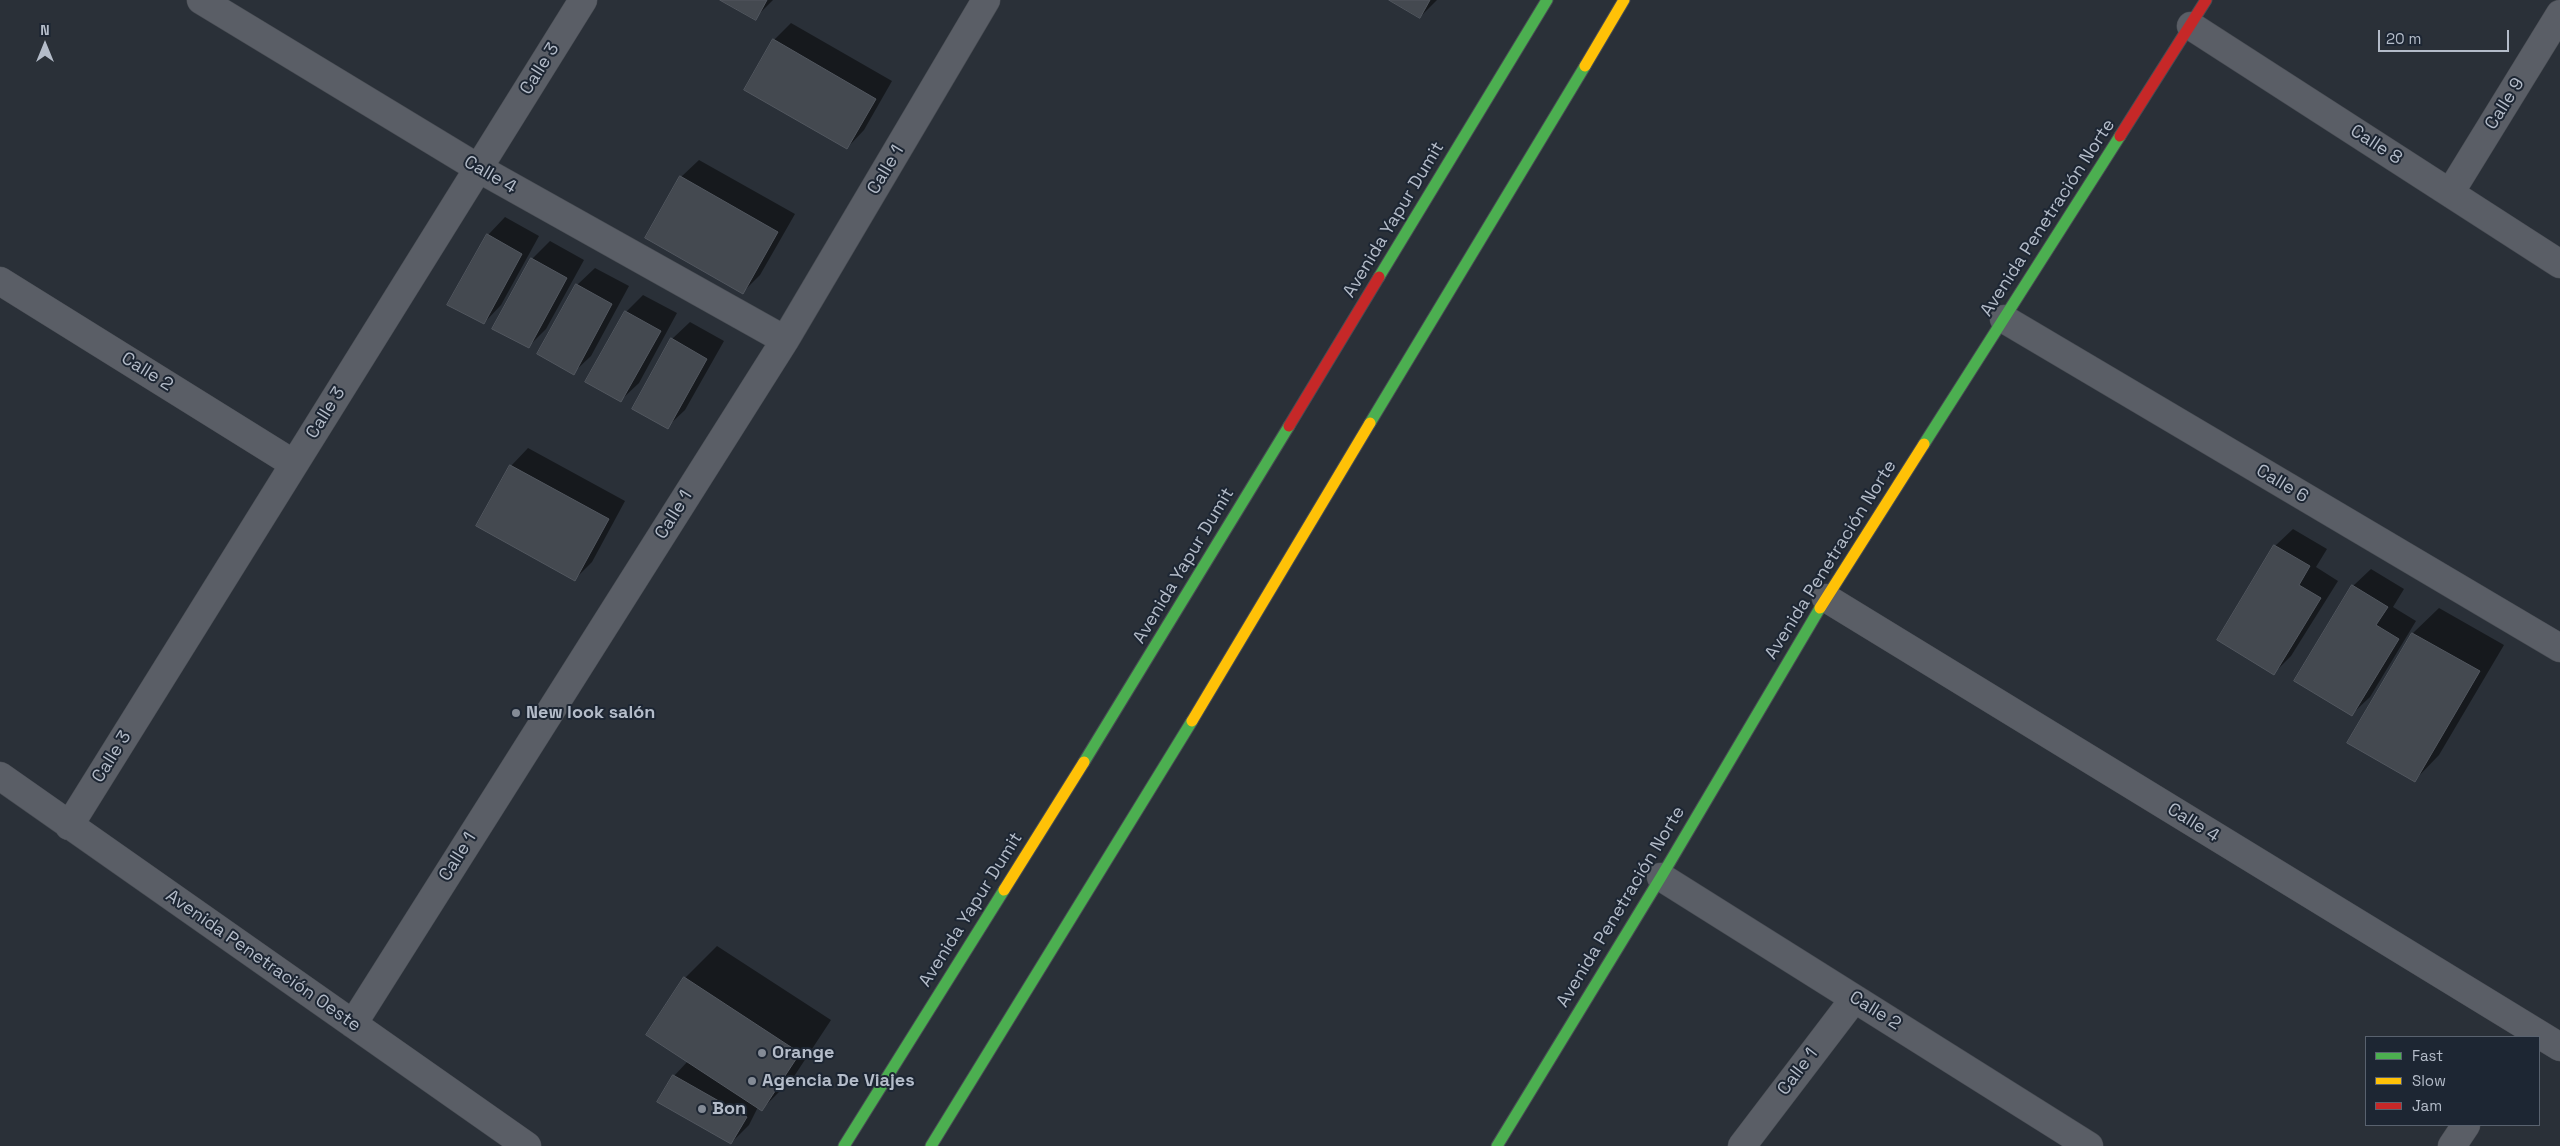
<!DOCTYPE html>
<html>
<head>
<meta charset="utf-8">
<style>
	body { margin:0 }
	#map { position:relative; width:2560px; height:1146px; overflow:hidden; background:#2a3038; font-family:"Space Grotesk",sans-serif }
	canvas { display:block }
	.legend { position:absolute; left:2365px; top:1036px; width:175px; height:90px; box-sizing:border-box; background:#1d2633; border:1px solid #59626f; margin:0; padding:6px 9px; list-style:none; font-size:15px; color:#b4bcc9 }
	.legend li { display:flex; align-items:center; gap:10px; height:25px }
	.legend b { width:25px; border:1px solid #59626f }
	.north { position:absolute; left:20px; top:20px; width:50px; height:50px; -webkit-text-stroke:4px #1d2633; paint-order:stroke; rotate:0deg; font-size:14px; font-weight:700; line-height:20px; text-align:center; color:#b4bcc9 }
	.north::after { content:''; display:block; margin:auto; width:18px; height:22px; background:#b4bcc9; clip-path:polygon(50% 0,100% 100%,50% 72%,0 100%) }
	.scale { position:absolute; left:2378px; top:30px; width:131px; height:22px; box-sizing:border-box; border:2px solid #b4bcc9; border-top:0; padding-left:6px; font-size:15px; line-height:18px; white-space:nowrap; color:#b4bcc9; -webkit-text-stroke:4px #1d2633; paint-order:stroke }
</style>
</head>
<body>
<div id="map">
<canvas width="2560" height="1146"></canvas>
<ul class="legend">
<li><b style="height:6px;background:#4caf50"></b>Fast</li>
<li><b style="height:6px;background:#ffc107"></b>Slow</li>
<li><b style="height:6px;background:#c62828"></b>Jam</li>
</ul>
<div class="north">N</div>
<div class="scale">20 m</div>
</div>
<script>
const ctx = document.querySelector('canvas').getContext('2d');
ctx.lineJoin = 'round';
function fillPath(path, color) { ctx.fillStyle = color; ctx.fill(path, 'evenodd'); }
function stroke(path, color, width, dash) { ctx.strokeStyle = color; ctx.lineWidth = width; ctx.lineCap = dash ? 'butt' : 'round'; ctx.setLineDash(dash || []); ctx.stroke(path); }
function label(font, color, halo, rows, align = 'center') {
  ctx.font = font + ' "Space Grotesk",sans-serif'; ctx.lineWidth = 4; ctx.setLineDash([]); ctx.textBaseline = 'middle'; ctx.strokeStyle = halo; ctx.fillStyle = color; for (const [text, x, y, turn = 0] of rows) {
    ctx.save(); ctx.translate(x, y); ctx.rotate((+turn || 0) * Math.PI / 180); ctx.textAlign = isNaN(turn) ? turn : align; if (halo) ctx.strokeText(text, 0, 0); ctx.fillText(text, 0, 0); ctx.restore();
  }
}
const shadow = new Path2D(`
	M723,0h50l-18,18z
	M1391,0h46l-17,17z
	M791,23l101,58 -28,49 -17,18 -73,-108z
	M699,160l96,54 -35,61 -17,17 -62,-115z
	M505,217l34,19 -38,69 -17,18 4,-88z
	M550,241l34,19 -38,69 -18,18 -34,-19 38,-69z
	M595,268l34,18 -38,70 -18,17 4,-88z
	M643,295l34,18 -38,70 -18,17 5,-88z
	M690,322l34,19 -39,69 -18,17 5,-88z
	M528,448l97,53 -33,61 -17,17 -64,-113z
	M2293,529l34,20 -11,18 22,14 -47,75 -17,17 1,-127z
	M2371,569l33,20 -11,18 23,14 -46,76 -18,17 1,-128z
	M2439,608l65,37 -65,110 -25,26 -65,-38 64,-110z
	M717,946l114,74 -38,58 -31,31 -4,-2 -9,18 -18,18 -57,-67 14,-15 -41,-26 38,-57z`);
const building = new Path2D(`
	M720,0h47l-11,20z
	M1389,0h41l-10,18z
	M773,39l103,60 -29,50 -103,-59z
	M680,176l98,56 -35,62 -98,-56z
	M487,234l35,20 -38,70 -37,-19z
	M531,258l36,20 -38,70 -37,-19z
	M576,284l36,20 -38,71 -37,-21z
	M625,311l36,20 -40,71 -36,-20z
	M671,338l36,21 -39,70 -36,-20z
	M510,465l99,54 -34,62 -99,-55z
	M2274,545l36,21 -11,19 22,13 -47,77 -57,-35z
	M2352,585l36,22 -12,18 23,14 -47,77 -58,-35z
	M2412,633l68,38 -65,111 -68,-39z
	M684,977l116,76 -38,58 -116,-76z
	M673,1075l74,42 -16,27 -74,-42z`);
const street = new Path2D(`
	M201,0l277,168 307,172
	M2191,26l369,238
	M2450,193l110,-179
	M0,281l294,183
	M2004,319l556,329
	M1826,598l734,449
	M0,776l527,370
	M69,826l514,-826
	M1661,877l428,269
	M353,1024l432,-684 201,-340
	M1742,1146l112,-147
	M2452,1146l14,-21`);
const fast = new Path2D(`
	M1379,277l168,-277
	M1370,423l215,-357
	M1924,444l196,-308
	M1084,762l205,-336
	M844,1146l160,-256
	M931,1146l261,-425
	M1497,1146l164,-269 159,-269`);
const slow = new Path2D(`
	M1585,66l39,-66
	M1820,608l104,-164
	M1192,721l178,-298
	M1004,890l80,-128`);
const jam = new Path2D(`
	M2120,136l86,-136
	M1289,426l90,-149`);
const markers = [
	[516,713,5,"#848b96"],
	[762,1053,5,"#848b96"],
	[752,1081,5,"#848b96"],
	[702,1109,5,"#848b96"]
];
const streetNames = [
	["Calle 3",540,69,-58],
	["Calle 9",2505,104,-58],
	["Calle 8",2376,145,33],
	["Calle 1",886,170,-59],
	["Calle 4",490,175,30],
	["Avenida Penetración Norte",2048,218,-57],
	["Avenida Yapur Dumit",1394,220,-59],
	["Calle 2",147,372,32],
	["Calle 3",326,413,-58],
	["Calle 6",2282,484,31],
	["Calle 1",674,515,-58],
	["Avenida Penetración Norte",1831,560,-58],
	["Avenida Yapur Dumit",1184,566,-59],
	["Calle 3",112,757,-58],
	["Calle 4",2193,823,32],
	["Calle 1",458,857,-58],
	["Avenida Penetración Norte",1621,907,-59],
	["Avenida Yapur Dumit",971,910,-58],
	["Avenida Penetración Oeste",263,961,35],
	["Calle 2",1875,1011,32],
	["Calle 1",1798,1072,-53]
];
const poiNames = [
	["New look salón",526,713],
	["Orange",772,1053],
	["Agencia De Viajes",762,1081],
	["Bon",712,1109]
];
fillPath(shadow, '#0007');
fillPath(building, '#444950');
stroke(building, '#52575f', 1);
stroke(street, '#484c53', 29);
stroke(fast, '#484c53', 13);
stroke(slow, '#484c53', 13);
stroke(jam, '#484c53', 13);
stroke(street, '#5a5e66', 28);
stroke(fast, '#4caf50', 11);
stroke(slow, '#ffc107', 11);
stroke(jam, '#c62828', 11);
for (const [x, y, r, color] of markers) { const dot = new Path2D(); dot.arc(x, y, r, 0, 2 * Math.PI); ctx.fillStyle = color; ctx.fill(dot); stroke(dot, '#1d2633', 2); }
label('18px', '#b4bcc9', '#1d2633', streetNames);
label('bold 18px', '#b4bcc9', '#1d2633', poiNames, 'left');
</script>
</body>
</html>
